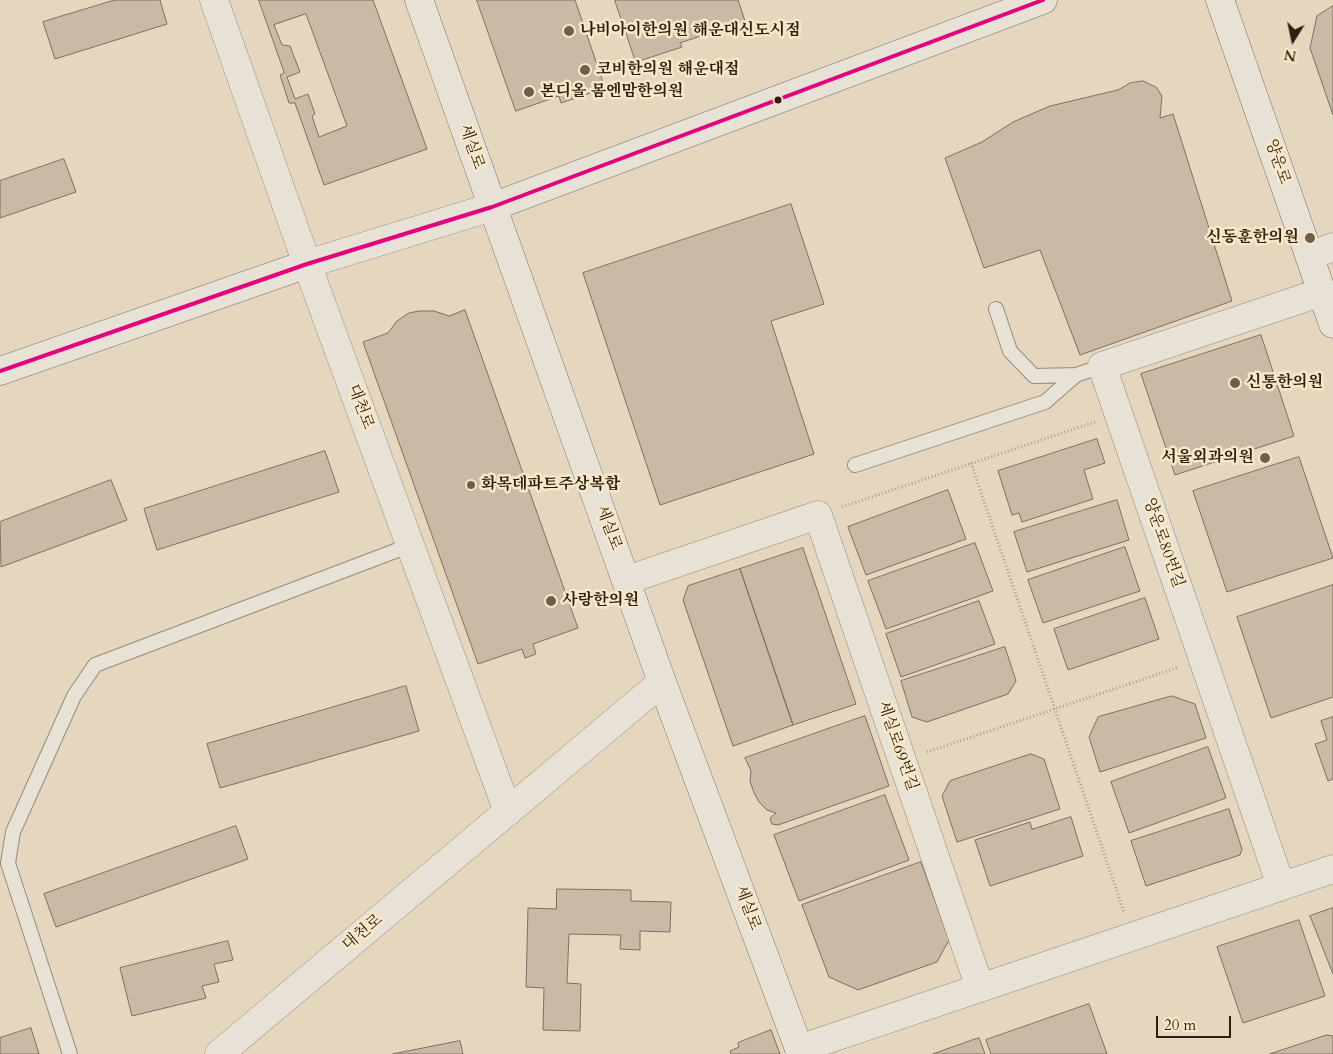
<!DOCTYPE html>
<html>
<head>
<meta charset="utf-8">
<style>
	body { margin:0 }
	#map { position:relative; width:1333px; height:1054px; overflow:hidden; background:#e4d7be; font-family:Cardo,serif }
	canvas { display:block }
	.north { position:absolute; left:1268px; top:15px; width:50px; height:50px; -webkit-text-stroke:4px #f8e8ca; paint-order:stroke; rotate:190deg; font-size:14px; font-weight:700; line-height:20px; text-align:center; color:#2c1e10 }
	.north::after { content:''; display:block; margin:auto; width:18px; height:22px; background:#2c1e10; clip-path:polygon(50% 0,100% 100%,50% 72%,0 100%) }
	.scale { position:absolute; left:1156px; top:1016px; width:75px; height:22px; box-sizing:border-box; border:2px solid #2c1e10; border-top:0; padding-left:6px; font-size:15px; line-height:18px; white-space:nowrap; color:#2c1e10; -webkit-text-stroke:4px #f8e8ca; paint-order:stroke }
</style>
</head>
<body>
<div id="map">
<canvas width="1333" height="1054"></canvas>
<div class="north">N</div>
<div class="scale">20 m</div>
</div>
<script>
const ctx = document.querySelector('canvas').getContext('2d');
ctx.lineJoin = 'round';
function fillPath(path, color) { ctx.fillStyle = color; ctx.fill(path, 'evenodd'); }
function stroke(path, color, width, dash) { ctx.strokeStyle = color; ctx.lineWidth = width; ctx.lineCap = dash ? 'butt' : 'round'; ctx.setLineDash(dash || []); ctx.stroke(path); }
function label(font, color, halo, rows, align = 'center') {
  ctx.font = font + ' Cardo,"Noto Serif KR",serif'; ctx.lineWidth = 5; ctx.setLineDash([]); ctx.textBaseline = 'middle'; ctx.strokeStyle = halo; ctx.fillStyle = color; for (const [text, x, y, turn = 0] of rows) {
    ctx.save(); ctx.translate(x, y); ctx.rotate((+turn || 0) * Math.PI / 180); ctx.textAlign = isNaN(turn) ? turn : align; if (halo) ctx.strokeText(text, 0, 0); ctx.fillText(text, 0, 0); ctx.restore();
  }
}
const building = new Path2D(`
	M115,0h45l7,24 -112,35 -12,-37z
	M259,0h114l54,149 -103,36 -29,-82h-6l-9,-28 4,-2z
	M477,0h98l30,88 -44,15 -2,-7 -43,15z
	M615,0h123l7,21 -65,22 2,4 -46,15z
	M1333,6v109l-23,-67 7,-32z
	M306,14l41,112 -28,11 -7,-21 3,-2 -7,-20 -13,5 -8,-22 13,-5 -10,-26 -8,-1 -8,-20z
	M1143,81l13,6 6,9 -2,22 13,-4 59,187 -152,54 -40,-105 -56,18 -39,-110 37,-16 31,-20 37,-16 68,-16 12,-7z
	M64,159l12,33 -76,26v-37z
	M791,204l33,100 -53,17 43,133 -154,51 -77,-232z
	M465,310l113,318 -45,16 3,10 -11,4 -3,-9 -44,15 -115,-322 25,-9 9,-12 12,-8 10,-2h15l15,5z
	M1261,335l33,101 -119,39 -34,-101z
	M1097,439l8,24 -21,7 9,29 -71,23 -3,-9 -7,2 -14,-44z
	M325,451l14,41 -182,58 -13,-41z
	M1299,457l34,101 -106,34 -34,-101z
	M111,480l16,40 -126,47 -1,-45z
	M948,490l18,49 -100,36 -18,-48z
	M1117,500l12,40 -102,32 -13,-40z
	M975,543l18,48 -107,38 -18,-48z
	M1125,547l15,44 -97,32 -15,-43z
	M803,548l53,156 -63,21 -53,-156z
	M740,569l53,156 -60,21 -50,-146 5,-14z
	M1333,585v112l-62,21 -34,-101z
	M1145,598l14,41 -91,31 -14,-41z
	M979,601l16,43 -94,33 -15,-43z
	M1005,647l11,34 -8,13 -81,28 -15,-5 -11,-36z
	M406,686l13,45 -199,57 -13,-44z
	M1172,696l23,8 11,34 -106,34 -11,-35 9,-20z
	M865,716l24,70 -111,39 -6,-1 -2,-6 6,-5 -9,-3 -8,-8 -5,-9 -4,-12 1,-10 -6,-13z
	M1333,717v62l-5,2 -13,-37 12,-4 -6,-19z
	M1208,747l18,51 -97,35 -18,-51z
	M1031,754l13,5 16,50 -103,33 -15,-46 8,-15z
	M885,795l24,65 -110,41 -25,-66z
	M1229,809l13,40 -2,6 -94,31 -15,-45z
	M1071,817l12,39 -93,30 -15,-46 55,-18 2,7z
	M236,826l12,33 -192,68 -12,-33z
	M921,862l28,78 -12,22 -79,28 -29,-13 -27,-72z
	M557,889l74,1v11l40,1 -1,30 -30,-1v19l-20,-1 1,-14 -52,-1 -2,49 14,1 -1,47 -37,-1 1,-42 -18,-1 2,-79 28,1z
	M1333,908v66l-23,-58z
	M1299,920l26,76 -82,27 -26,-76z
	M228,941l5,19 -19,4 5,18 -17,4 4,12 -74,18 -12,-48z
	M1089,1004l18,50h-116l-5,-14z
	M31,1028l8,26h-39v-16z
	M771,1030l9,24h-49l-1,-3 9,-4 -1,-4z
	M1327,1035l6,1v18h-63z
	M979,1038l6,16h-52z
	M460,1041l3,13h-70z`);
const path = new Path2D(`
	M971,463l153,449
	M842,507l253,-85
	M927,752l252,-85`);
const lane = new Path2D(`
	M996,309l14,42 24,25 42,-1 26,-9
	M855,465l190,-63 31,-27
	M70,1054l-62,-191 5,-31 61,-136 21,-31 316,-120`);
const street = new Path2D(`
	M214,0l93,264 201,548
	M1310,256l23,-9
	M627,580l191,-65 162,473
	M1281,886l-179,-520 220,-74
	M799,1049l534,-180
	M219,1054l443,-372`);
const secondary = new Path2D(`
	M419,0l243,682 139,372
	M1220,0l113,324
	M0,371l307,-107 185,-57 551,-207`);
const bus1 = new Path2D(`
	M0,371l307,-107 185,-57 551,-207`);
const markers = [
	[569,31,6,"#6c5f4d"],
	[585,70,6,"#6c5f4d"],
	[529,92,6,"#6c5f4d"],
	[778,100,4.5,"#2c1e10"],
	[1310,238,6,"#6c5f4d"],
	[1235,383,6,"#6c5f4d"],
	[1265,458,6,"#6c5f4d"],
	[471,485,5,"#6c5f4d"],
	[551,601,6,"#6c5f4d"]
];
const poiNames = [
	["나비아이한의원 해운대신도시점",580,31],
	["코비한의원 해운대점",596,70],
	["본디올 몸엔맘한의원",540,92],
	["신동훈한의원",1299,238,"right"],
	["신통한의원",1246,383],
	["서울외과의원",1254,458,"right"],
	["화목데파트주상복합",481,485],
	["사랑한의원",562,601]
];
const streetNames = [
	["세실로",471,147,71],
	["양운로",1277,162,71],
	["대천로",360,407,70],
	["세실로",608,528,70],
	["양운로80번길",1163,543,71],
	["세실로69번길",897,746,71],
	["세실로",747,908,70],
	["대천로",363,933,-40]
];
fillPath(building, '#cab9a5');
stroke(building, '#7a7163', 1);
stroke(lane, '#948b7b', 16);
stroke(street, '#948b7b', 29);
stroke(secondary, '#7a7163', 29);
stroke(path, '#a59e94', 3, [1, 2.5]);
stroke(lane, '#e8e1d5', 14);
stroke(street, '#e8e1d5', 28);
stroke(secondary, '#e8e1d5', 28);
stroke(bus1, '#e5007d', 4);
for (const [x, y, r, color] of markers) { const dot = new Path2D(); dot.arc(x, y, r, 0, 2 * Math.PI); ctx.fillStyle = color; ctx.fill(dot); stroke(dot, '#f8e8ca', 2); }
label('bold 16px', '#2c1e10', '#f8e8ca', poiNames, 'left');
label('16px', '#2c1e10', '#f8e8ca', streetNames);
</script>
</body>
</html>
